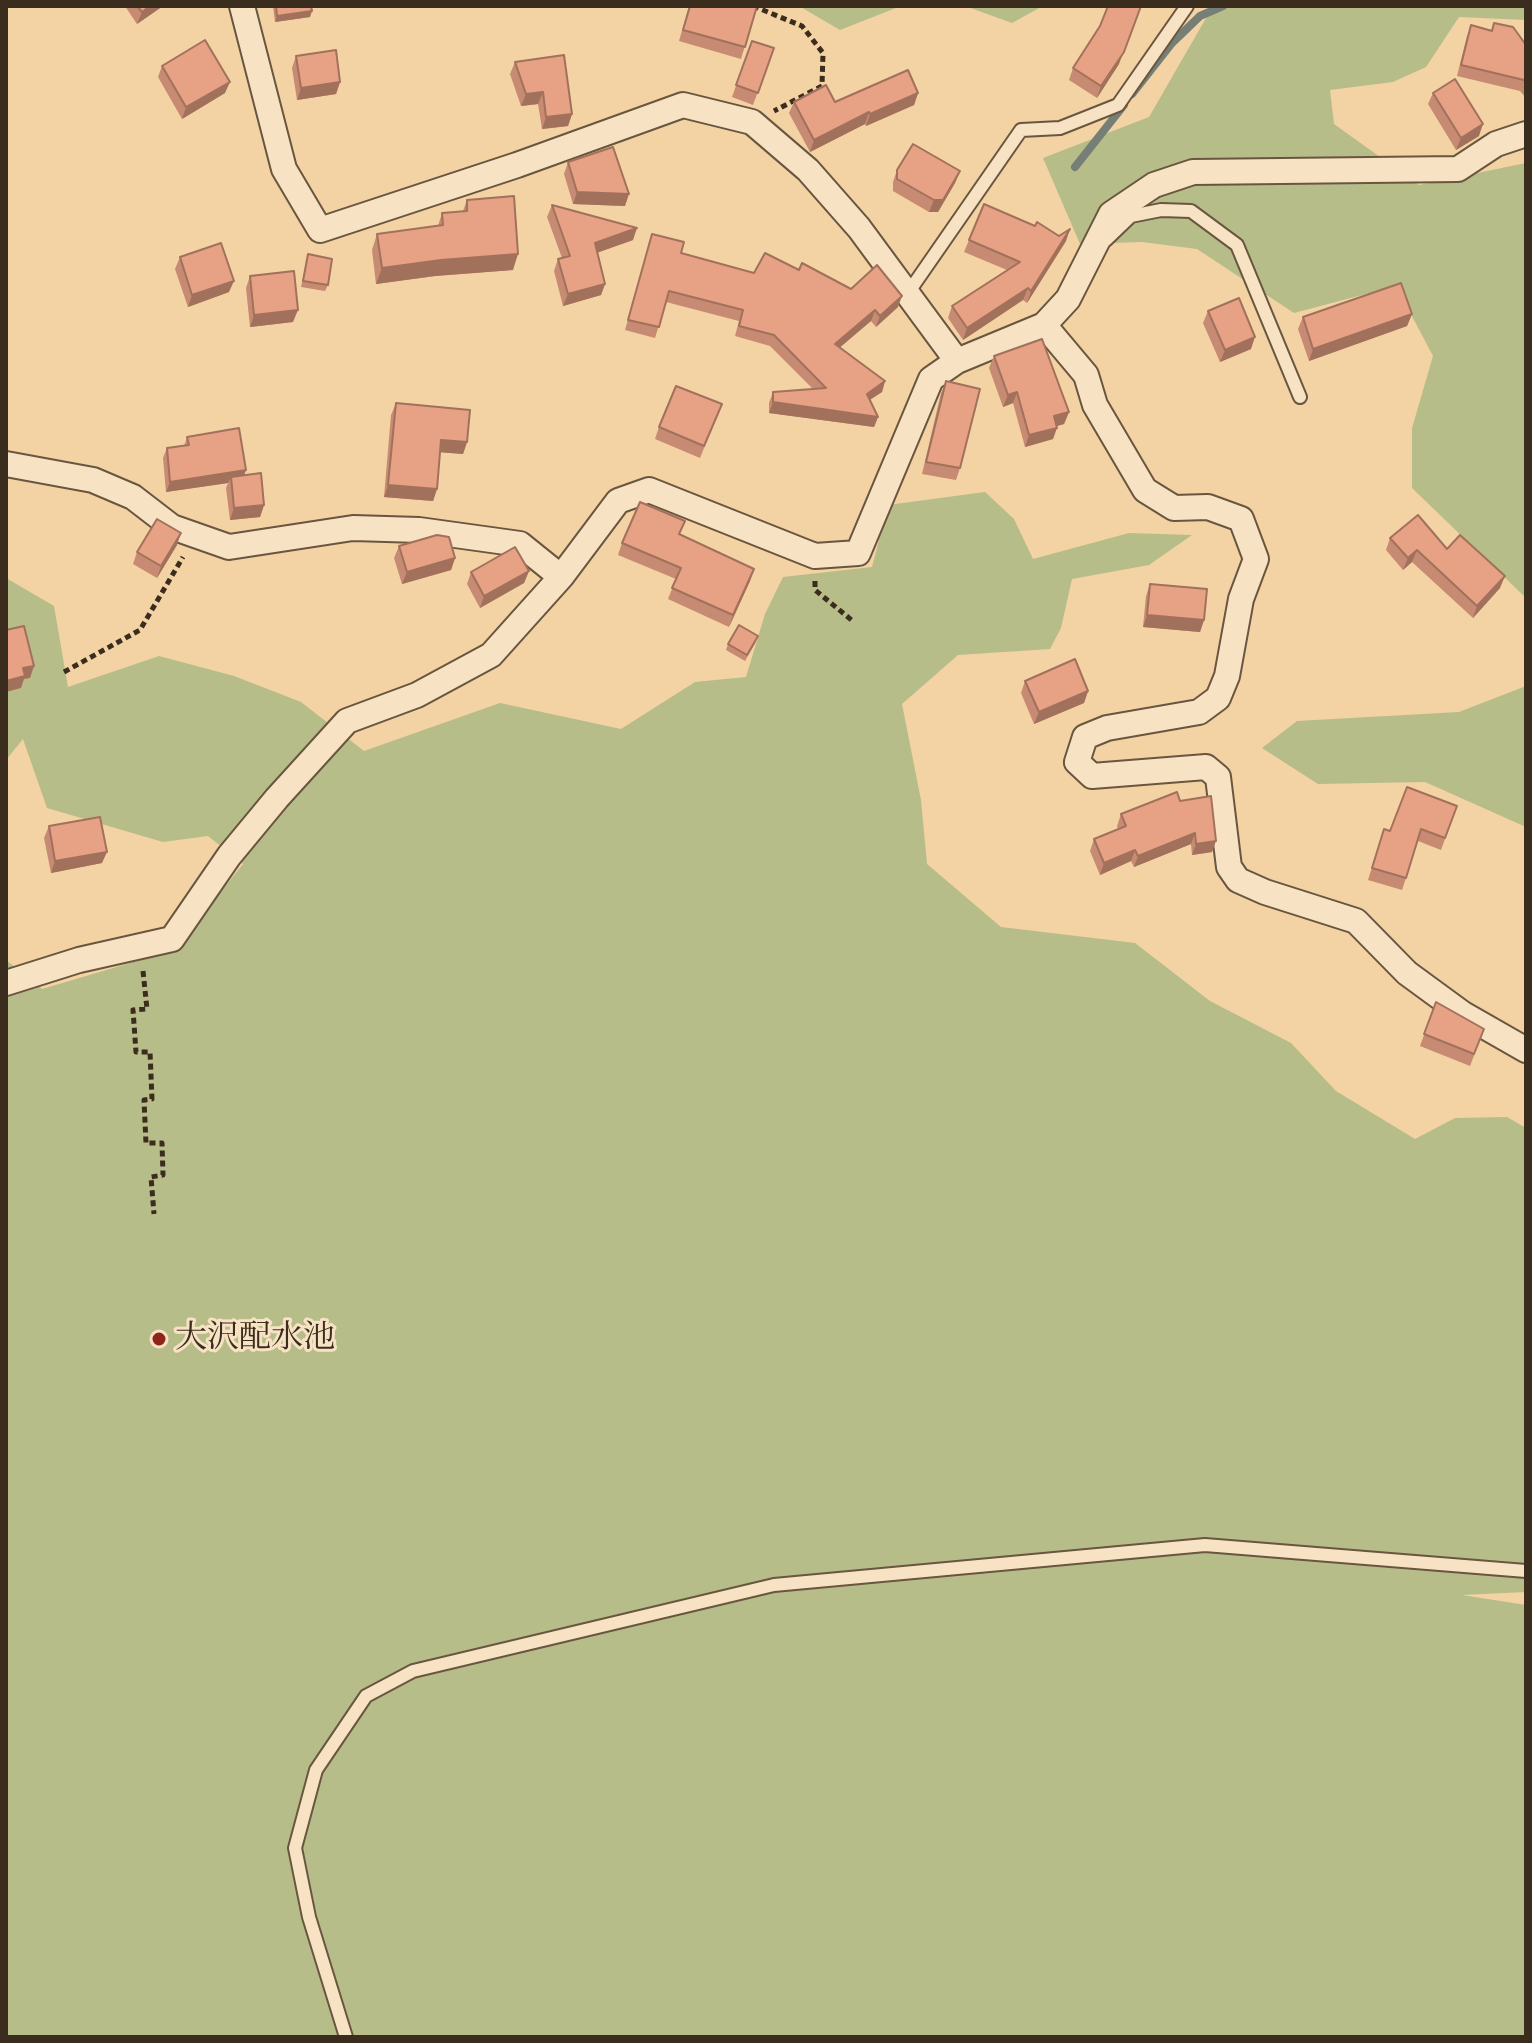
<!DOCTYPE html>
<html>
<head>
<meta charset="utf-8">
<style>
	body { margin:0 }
	#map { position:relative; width:1532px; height:2043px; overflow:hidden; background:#f3d2a4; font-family:Alegreya,serif }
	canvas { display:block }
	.frame { position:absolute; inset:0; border:8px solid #3b2d1d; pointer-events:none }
</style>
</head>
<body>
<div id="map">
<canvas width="1532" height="2043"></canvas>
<div class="frame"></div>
</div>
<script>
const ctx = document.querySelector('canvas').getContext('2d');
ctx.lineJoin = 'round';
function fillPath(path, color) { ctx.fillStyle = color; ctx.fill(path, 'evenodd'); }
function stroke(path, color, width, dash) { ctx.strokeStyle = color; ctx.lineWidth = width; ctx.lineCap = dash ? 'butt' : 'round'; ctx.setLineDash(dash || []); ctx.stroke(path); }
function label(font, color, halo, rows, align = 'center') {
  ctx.font = font + ' Alegreya,"Noto Serif JP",serif'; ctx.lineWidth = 6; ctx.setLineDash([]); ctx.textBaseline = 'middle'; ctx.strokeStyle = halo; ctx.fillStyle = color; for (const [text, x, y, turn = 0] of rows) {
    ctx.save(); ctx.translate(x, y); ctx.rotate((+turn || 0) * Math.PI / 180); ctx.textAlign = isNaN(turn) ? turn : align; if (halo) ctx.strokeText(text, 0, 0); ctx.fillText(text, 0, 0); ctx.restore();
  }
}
const green = new Path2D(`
	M799,6h102l-61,24z
	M965,6h78l-31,17z
	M1213,6h313v14l-67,-3 -33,50 -33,15 -63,8 4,34 85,61 107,-22v435l-114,-110v-60l21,-72 -37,-70 -102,27 -97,-64 -55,-7 -62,2 -37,-86 106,-41z
	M985,492l29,27 19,40 96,-26 63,2 -43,30 -77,14 -11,49 -11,21 -92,6 -56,49 19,96 6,64 74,63 134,16 75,58 81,42 45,48 79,48 40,-21 52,-1 19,11v464l-64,3 64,10v432h-1520v-1077l36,29 132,-39 69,-86 -35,-28 -45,6 -116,-34 -24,-69 -17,21v-182l48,28 14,81 91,-31 75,20 67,26 63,49 136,-48 121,26 74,-47 51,-5 19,-63 18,-37 89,-10 16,-62z
	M1526,686v141l-101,-45 -107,2 -56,-36 35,-27 162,-9z`);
const stream = new Path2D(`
	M1132,94l40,-51 28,-27 23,-10
	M1075,167l49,-62`);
const path = new Path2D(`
	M753,6l49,20 21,27 -1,33 -48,25
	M815,581v9l39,32
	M64,672l76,-42 43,-73
	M143,971l4,38 -14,1 3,42h14l2,47 -8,1 2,43h16l1,32 -12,2 3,37`);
const lane = new Path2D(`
	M1106,240l25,-24 30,-6 30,1 46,34 63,152
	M908,293l113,-163 39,-2 58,-23 69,-99
	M346,2037l-37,-120 -14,-69 21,-78 50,-74 47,-25 361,-86 431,-40 321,26`);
const street = new Path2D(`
	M242,6l42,163 36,61 197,-65 166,-60 69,17 56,48 51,58 98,133
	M1044,325l42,50 9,30 50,85 29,18 34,-1 33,12 15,40 -15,40 -14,77 -9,22 -19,14 -92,16 -22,9 -8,25 15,14 114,-9 12,10 11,90 9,13 27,12 91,29 51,52 56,41 63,36
	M6,464l87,16 40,17 39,30 57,20 124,-19 66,2 101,14 41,33 57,-76 31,-11 166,66 43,-3 73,-174 26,-18 87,-36 24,-26 43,-85 43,-29 39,-13 265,-3 38,-25 30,-10
	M6,983l73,-23 93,-21 57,-83 48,-58 70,-77 70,-26 74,-40 70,-78`);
const wall = new Path2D(`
	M125,6h38l-26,18z
	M273,6h38l-1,11 -35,5z
	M689,6h68l-16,53 -62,-18z
	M1494,23l32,22v53l-6,-7 -63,-15 10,-40 4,-11 21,5z
	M752,41l22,7 -21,57 -21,-8z
	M296,56l44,26 -4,12 -39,6 -5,-32z
	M515,62l57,52 -4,12 -26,3 -4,-25 -17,2 -11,-32z
	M1119,64l-22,34 -28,-18 4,-12z
	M162,66l63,27 -43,26 -24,-42z
	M918,93l-4,12 -48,21 -1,-2 -55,28 -21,-39 5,-11h41z
	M1433,93l46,43 -23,14 -28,-46z
	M568,162l57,44 -52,-2 -9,-30z
	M897,170l63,1 -5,12 -17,29h-9l-36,-21v-9z
	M467,200l46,70 -78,6 -59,8 -4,-34 5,-16 61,-8 4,-13 21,-2z
	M552,205l81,35 -36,13 8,31 -4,11 -38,11 -9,-35 4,-12 4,-1 -15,-41z
	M652,234l29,19 73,20 45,-3 99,37 -22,20 -5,-6 -31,26 45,34 -3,11 -12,8 8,17 -4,10 -105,-14v-10l4,-11 40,-3 -43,-43 -35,-10 4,-15 -73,-19 -11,36 -30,-8z
	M969,240l97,1 -39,62 -4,-3 -60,40 -15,-22 4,-12 55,-36 -43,-18z
	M308,254l20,31 -3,6 -24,-4z
	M180,257l49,35 -41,15 -13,-38z
	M250,276l43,46 -43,5 -4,-39z
	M1208,311l43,38 -31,13 -17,-39z
	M1412,314l-5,12 -98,35 -11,-32 5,-12z
	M994,356l75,56 -5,12 -7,2 -4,13 -28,8 -12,-44 -10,4 -14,-39z
	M946,381l14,87 -4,12 -34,-6 19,-81z
	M396,403l71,39 -4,12 -23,-2 -3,37 -4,12 -49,-4 7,-82z
	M717,416l-17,42 -45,-19 4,-12z
	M187,437l59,33 -2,5 20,30 -4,12 -30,3 -4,-32 2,-5 -62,9 -3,-34 4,-10 17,-2z
	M680,535l70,46 -21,46 -61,-28 8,-20 -58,-24 4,-12z
	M1390,538l57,11 53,39 -27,30 -61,-56 -9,8 -17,-20z
	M177,545l-20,33 -24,-14 4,-12z
	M399,546l56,12 -4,12 -49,14 -8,-26z
	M529,571l-5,12 -44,25 -13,-24 4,-12z
	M1150,584l54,36 -4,12 -57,-5 3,-31z
	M756,642l-11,19 -19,-11 2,-6z
	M1025,681l63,10 -4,12 -50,21 -13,-31z
	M1180,801l32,51 -20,3 -1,-11 -57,23 -3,-6 -31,14 -10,-24 4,-12 24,-10 -1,-3 4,-12z
	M1457,806l-16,44 -23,-9 -16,49 -34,-10 16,-51 6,2z
	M49,826l53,37 -51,10 -7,-35z
	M1436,1002l48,27 -14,37 -50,-20z`);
const shadedWall = new Path2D(`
	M150,6h13l-26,18 5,-12z
	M1141,6l-22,58 -22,34 4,-12z
	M312,11l-2,6 -35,5 2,-6z
	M230,82l-5,11 -43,26 4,-12z
	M340,82l-4,12 -39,6 4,-12z
	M543,92l-5,12 -17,2 5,-12z
	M918,93l-4,12 -48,21 4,-12z
	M869,112l-4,12 -55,28 4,-12z
	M572,114l-4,12 -26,3 4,-12z
	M1483,124l-4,12 -23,14 5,-12z
	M960,171l-5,12 -17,29h-9l5,-12z
	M577,192l52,2 -4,12 -52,-2z
	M637,228l-4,12 -43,15 5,-12z
	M1070,229l-4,12 -39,62 4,-12z
	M518,254l-5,16 -78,6 -59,8 6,-16 59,-8z
	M234,281l-5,11 -41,15 4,-12z
	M605,284l-4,11 -38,11 5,-12z
	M1028,288l-5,12 -60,40 4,-12z
	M902,296l-4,11 -22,20 4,-11z
	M298,310l-5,12 -43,5 4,-12z
	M875,310l-4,11 -40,34 4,-11z
	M1412,314l-5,12 -98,35 4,-12z
	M1255,337l-4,12 -31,13 5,-12z
	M885,381l-3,11 -19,12 4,-10z
	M1017,392l-4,11 -10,4 5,-12z
	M773,402l105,15 -4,10 -105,-14z
	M1069,412l-5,12 -14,4 4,-12z
	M1057,428l-4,11 -28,8 4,-12z
	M441,440l26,2 -4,12 -26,-2z
	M246,470l-4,11 -11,-4 -3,6 -62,9 4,-10z
	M388,485l49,4 -4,12 -49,-4z
	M264,505l-4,12 -30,3 4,-12z
	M181,533l-4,12 -20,33 4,-12z
	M1417,550l-5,12 -9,8 5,-12z
	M455,558l-4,12 -49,14 5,-12z
	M754,569l-4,12 -21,46 4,-12z
	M529,571l-5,12 -44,25 4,-12z
	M1505,576l-5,12 -27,30 4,-12z
	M1147,615l57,5 -4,12 -57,-5z
	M34,666l-4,12 -6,1 -3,9 -15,4v-11l17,-13z
	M1088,691l-4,12 -50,21 5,-12z
	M1195,833l-4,11 -57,23 4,-11z
	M1216,841l-4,11 -20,3 4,-11z
	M1135,850l-4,11 -31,14 4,-12z
	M107,852l-5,11 -51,10 4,-12z`);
const building = new Path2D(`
	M137,6h13l-8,6z
	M276,6h35l1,5 -35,5z
	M690,6h67l-12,41 -62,-17z
	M1108,6h33l-17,46 -23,34 -28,-18 27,-42z
	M1494,23l19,4 13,18v37l-2,-2 -63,-15 10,-40 21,6z
	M205,40l25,42 -44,25 -24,-41z
	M752,41l22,7 -16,45 -22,-8z
	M336,50l4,32 -39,6 -5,-32z
	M564,55l8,59 -26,3 -3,-25 -17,2 -11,-32z
	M908,70l10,23 -48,21 -1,-2 -55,28 -20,-38 32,-17 9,17z
	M1455,79l28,45 -22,14 -28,-45z
	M913,144l47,27 -17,29h-9l-37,-21v-9z
	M613,147l16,47 -52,-2 -9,-30z
	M514,196l4,58 -77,6 -59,8 -5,-34 66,-9 -1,-12 25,-2v-11z
	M984,204l51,22 2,-4 22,14 11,-7 -39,62 -3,-3 -61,40 -15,-22 68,-44 -51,-22z
	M552,205l85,23 -42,15 10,41 -37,10 -10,-35 12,-3z
	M652,234l32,8 -3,11 73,20 11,-20 34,17 3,-7 49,26 26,-24 25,31 -22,20 -5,-6 -40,34 50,37 -18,13 11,23 -105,-15v-10l53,-4 -52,-53 -35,-9 4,-16 -74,-19 -10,36 -31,-7z
	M221,243l13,38 -42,14 -12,-38z
	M308,254l24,5 -4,26 -25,-4z
	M294,271l4,39 -44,5 -4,-39z
	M1401,283l11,31 -99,35 -10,-32z
	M1239,298l16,39 -30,13 -17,-39z
	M1042,339l27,73 -15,4 3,12 -28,7 -12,-43 -9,3 -14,-39z
	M946,381l34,8 -20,79 -34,-6z
	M676,386l46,18 -18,42 -45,-19z
	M396,403l74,7 -3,32 -26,-2 -4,49 -49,-4z
	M239,428l7,42 -76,12 -3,-34 22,-3 -2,-8z
	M261,473l3,32 -30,3 -3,-31z
	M640,502l45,19 -6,13 75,35 -21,46 -61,-27 9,-20 -59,-25z
	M1418,515l29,34 13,-14 45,41 -28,30 -60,-56 -9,8 -18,-20z
	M157,519l24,14 -20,33 -24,-14z
	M437,535l12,2 6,21 -48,14 -8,-26z
	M515,547l14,24 -45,25 -13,-24z
	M1150,584l57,5 -3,31 -57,-5z
	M739,625l19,11 -11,19 -19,-11z
	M24,626l10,40 -11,2 2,8 -19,5v-51z
	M1075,659l13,32 -49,21 -14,-31z
	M1407,787l50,19 -12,32 -24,-9 -15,49 -34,-10 12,-39 6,2z
	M1177,792l3,9 31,-5 5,45 -20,3 -1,-11 -57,23 -3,-6 -31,13 -10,-24 32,-13 -5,-12z
	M100,817l7,35 -52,9 -6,-35z
	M1436,1002l48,27 -10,25 -50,-20z`);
const markers = [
	[159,1339,8,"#8f2418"]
];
const poiNames = [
	["大沢配水池",175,1339]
];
fillPath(green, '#b7bd88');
stroke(stream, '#767f75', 8);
stroke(lane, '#69563f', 16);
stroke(street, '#69563f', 28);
stroke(path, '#3b2d1d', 5, [6, 4]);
stroke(lane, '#f7e2c4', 12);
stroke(street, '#f7e2c4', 24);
fillPath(wall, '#c78a72');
fillPath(shadedWall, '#a2715c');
fillPath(building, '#e7a184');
stroke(building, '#a2715c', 2);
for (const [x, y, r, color] of markers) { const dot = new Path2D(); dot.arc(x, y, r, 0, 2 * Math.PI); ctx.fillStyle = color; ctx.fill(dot); stroke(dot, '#f7e2c4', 3); }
label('32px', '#3b2d1d', '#f7e2c4', poiNames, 'left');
</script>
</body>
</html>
